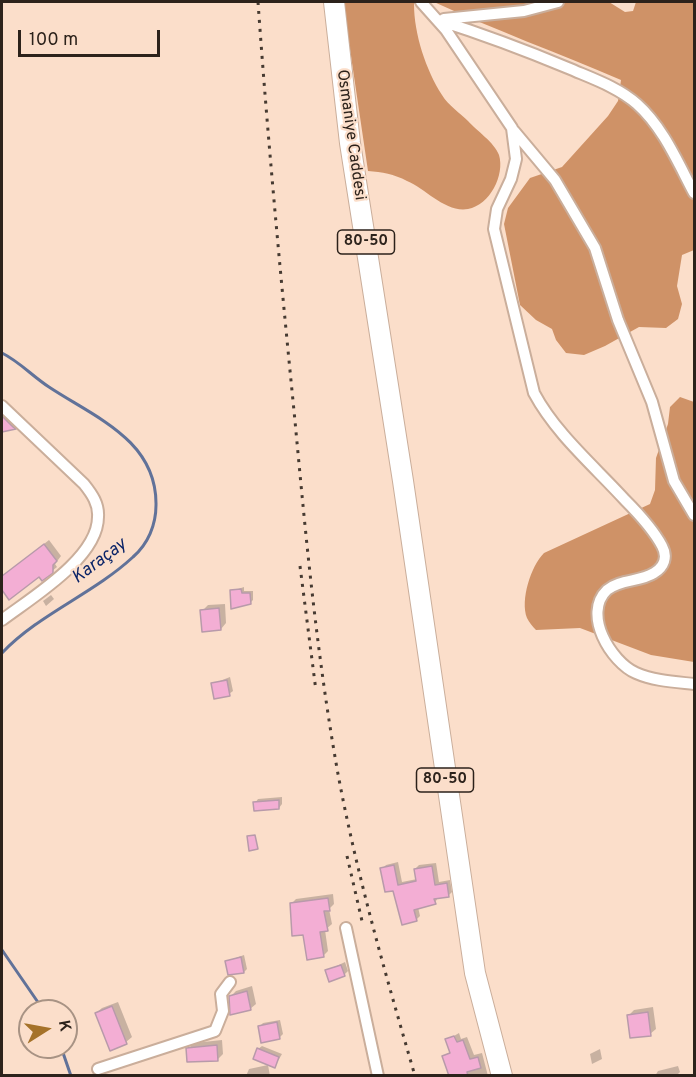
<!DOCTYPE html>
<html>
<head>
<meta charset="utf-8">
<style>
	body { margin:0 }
	#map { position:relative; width:696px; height:1077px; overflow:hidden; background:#fbdeca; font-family:Overpass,sans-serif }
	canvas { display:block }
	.frame { position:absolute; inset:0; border:3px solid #2c221b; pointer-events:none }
	.north { position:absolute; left:18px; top:999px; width:60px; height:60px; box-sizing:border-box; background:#fbdeca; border:2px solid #a89384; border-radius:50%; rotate:79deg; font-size:16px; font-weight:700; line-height:24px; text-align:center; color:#2c221b }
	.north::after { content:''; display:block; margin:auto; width:21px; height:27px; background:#a57229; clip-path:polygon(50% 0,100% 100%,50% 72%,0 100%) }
	.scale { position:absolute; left:18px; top:30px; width:142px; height:27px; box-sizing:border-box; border:3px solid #2c221b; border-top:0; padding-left:8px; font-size:18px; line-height:21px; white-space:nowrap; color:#2c221b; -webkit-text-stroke:4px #fbdeca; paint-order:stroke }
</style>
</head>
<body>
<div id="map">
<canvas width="696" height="1077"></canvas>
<div class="frame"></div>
<div class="north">K</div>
<div class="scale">100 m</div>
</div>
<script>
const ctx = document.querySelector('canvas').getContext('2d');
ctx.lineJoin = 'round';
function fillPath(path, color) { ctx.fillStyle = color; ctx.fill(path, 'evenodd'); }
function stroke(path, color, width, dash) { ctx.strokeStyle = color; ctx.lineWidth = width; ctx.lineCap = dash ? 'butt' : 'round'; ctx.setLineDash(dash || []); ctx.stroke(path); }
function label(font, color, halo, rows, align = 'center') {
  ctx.font = font + ' Overpass,sans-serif'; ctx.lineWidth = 4.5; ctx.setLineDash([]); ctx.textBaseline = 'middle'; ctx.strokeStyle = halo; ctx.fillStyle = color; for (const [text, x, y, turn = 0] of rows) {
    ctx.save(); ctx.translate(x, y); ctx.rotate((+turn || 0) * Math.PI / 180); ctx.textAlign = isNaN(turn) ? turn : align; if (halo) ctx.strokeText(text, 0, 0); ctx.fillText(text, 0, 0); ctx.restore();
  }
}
const forest = new Path2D(`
	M343,2h75l-4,2c0,30 12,66 28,91 6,10 18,18 26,26 8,9 27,22 31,34 6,20 -9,50 -31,54 -22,4 -42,-20 -61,-28 -13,-7 -25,-9 -39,-10z
	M434,2h175l16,10 8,-1 3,-9h58v248l-12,5 -5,31 5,18 -4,15 -12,9 -27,-1 -34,19 -21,9 -18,-2 -10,-13 -4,-11 -16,-9 -16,-15 -16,-81 4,-16 22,-30 32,-11 46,-51 10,-15 3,-21c-63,-27 -126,-50 -187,-78z
	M680,397l14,5v260l-43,-7 -71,-27 -44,2c-3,-3 -7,-8 -9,-12 -7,-18 4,-52 17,-65l106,-49 5,-14 1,-32 12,-34 2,-17z`);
const shadow = new Path2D(`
	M2,400l20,21 -7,7 -13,2z
	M49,540l12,16 -6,8 2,3 -5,4 -13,4 -29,23 -8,-11v-10z
	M244,587v4h9v9l-3,3 -18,-12z
	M51,595l3,4 -8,7 -3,-5z
	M225,604l1,19 -5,6 -19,-18 6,-6z
	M230,677l3,14 -4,3 -17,-10z
	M282,797v7l-3,4 -24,-5 3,-4z
	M398,862l4,20 15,-3 -2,-10 4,-4 17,-2 3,19 11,-2 2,12 -4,4 -10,1 -3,6 -17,4 2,9 -4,4 -34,-51 4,-4z
	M333,894l1,10 -5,5 3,15 -7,6 3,21 -5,5 -19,-23 -13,-29 5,-5z
	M244,955l3,14 -3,3 -17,-11z
	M345,962l3,9 -4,4 -18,-4z
	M252,986l4,18 -6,5 -20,-12 6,-6z
	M118,1002l14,35 -6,5 -30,-29 6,-5z
	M653,1007l3,22 -6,5 -21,-19 5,-5z
	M280,1020l3,14 -4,4 -19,-12 3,-3z
	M459,1033l2,6 6,-2 7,18 8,-2 6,23h-38l-6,-20 7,-5 -4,-11z
	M222,1040l1,14 -5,5 -30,-10 6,-6z
	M262,1046l20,8 -7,12 -17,-17z
	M600,1049l2,10 -10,5 -2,-10z
	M268,1065l2,11h-24l3,-7z
	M678,1066l2,6 -4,4h-21l3,-5z`);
const stream = new Path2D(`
	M2,353c18,9 30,23 47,34 45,30 108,53 107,118 0,20 -8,39 -23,52 -40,37 -94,57 -131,96
	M2,950l42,61
	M61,1047l10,29`);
const building = new Path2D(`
	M2,416l11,11 3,2 -14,3z
	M44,544l13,17 -4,4v8l-11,8 -3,-4 -30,23 -7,-10v-14z
	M241,589l1,4h8l1,11 -20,5 -1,-19z
	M219,608l2,22 -19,2 -2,-22z
	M227,680l3,16 -16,3 -3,-16z
	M279,800v9l-25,2 -1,-9z
	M255,835l3,14 -9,2 -2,-15z
	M394,865l4,20 18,-4 -2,-12 18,-3 3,19 12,-2 2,14 -15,2 2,5 -22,6 3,11 -15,4 -9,-34 -8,1 -5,-24z
	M328,898l2,13h-6l4,20 -8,1 4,25 -17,3 -4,-25 -11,1 -2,-33z
	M241,957l3,16 -16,2 -3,-14z
	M341,965l4,11 -16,6 -4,-12z
	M247,991l4,19 -21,5 -1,-19z
	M112,1006l15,38 -17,7 -15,-38z
	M648,1012l3,24 -21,2 -3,-23z
	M277,1022l3,17 -19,4 -3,-17z
	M454,1036l3,6 6,-2 7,19 8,-2 3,11 -14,4 1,4h-19l-7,-20 8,-3 -5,-14z
	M217,1045l1,16 -31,1 -1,-14z
	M257,1048l22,9 -4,11 -22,-9z`);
const street = new Path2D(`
	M421,2l25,28 66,98 4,31 -5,20 -14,30 -3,20 40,164c22,41 60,73 91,107 14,14 28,29 37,46 6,11 2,21 -8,27 -14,9 -34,6 -47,17 -25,24 4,72 29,83 18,8 40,9 58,11
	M444,19l80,-8 34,-9
	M438,20c44,14 87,30 130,48 23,10 50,19 69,36 26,23 41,59 57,89
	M514,131l41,49 40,68 23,72 34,82 22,79 20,34
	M2,406l82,78c8,10 15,20 14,33 0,41 -67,81 -96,103
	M346,928l32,148
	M98,1069l117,-38 8,-20 -2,-17 9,-12`);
const highway = new Path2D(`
	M334,2l16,141 53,338 72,492 27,103`);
const rail = new Path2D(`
	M258,2c10,140 23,279 37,419 11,118 22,236 43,353 19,102 48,202 77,302
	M300,566l16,125
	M347,856l15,65`);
const shields = [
	[366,242,57],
	[445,780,57]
];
const shieldNames = [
	["80-50",366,242],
	["80-50",445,780]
];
const streetNames = [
	["Osmaniye Caddesi",350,135,82]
];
const waterNames = [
	["Karaçay",100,562,-37]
];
fillPath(forest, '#cf9267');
fillPath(shadow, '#0003');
stroke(stream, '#617299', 3);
fillPath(building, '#f3aed4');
stroke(building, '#b89aaa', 1.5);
stroke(street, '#caae9b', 14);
stroke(highway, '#caae9b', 22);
stroke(street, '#fff', 10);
stroke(highway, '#fff', 20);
stroke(rail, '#463a31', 3, [3, 6]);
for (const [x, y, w] of shields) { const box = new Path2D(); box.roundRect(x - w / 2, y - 12, w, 24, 4.5); ctx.fillStyle = '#fbdeca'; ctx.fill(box); stroke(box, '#2c221b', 1.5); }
label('bold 15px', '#2c221b', null, shieldNames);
label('16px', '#2c221b', '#fbdeca', streetNames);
label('italic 18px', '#0a2367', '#fbdeca', waterNames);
</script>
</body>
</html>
